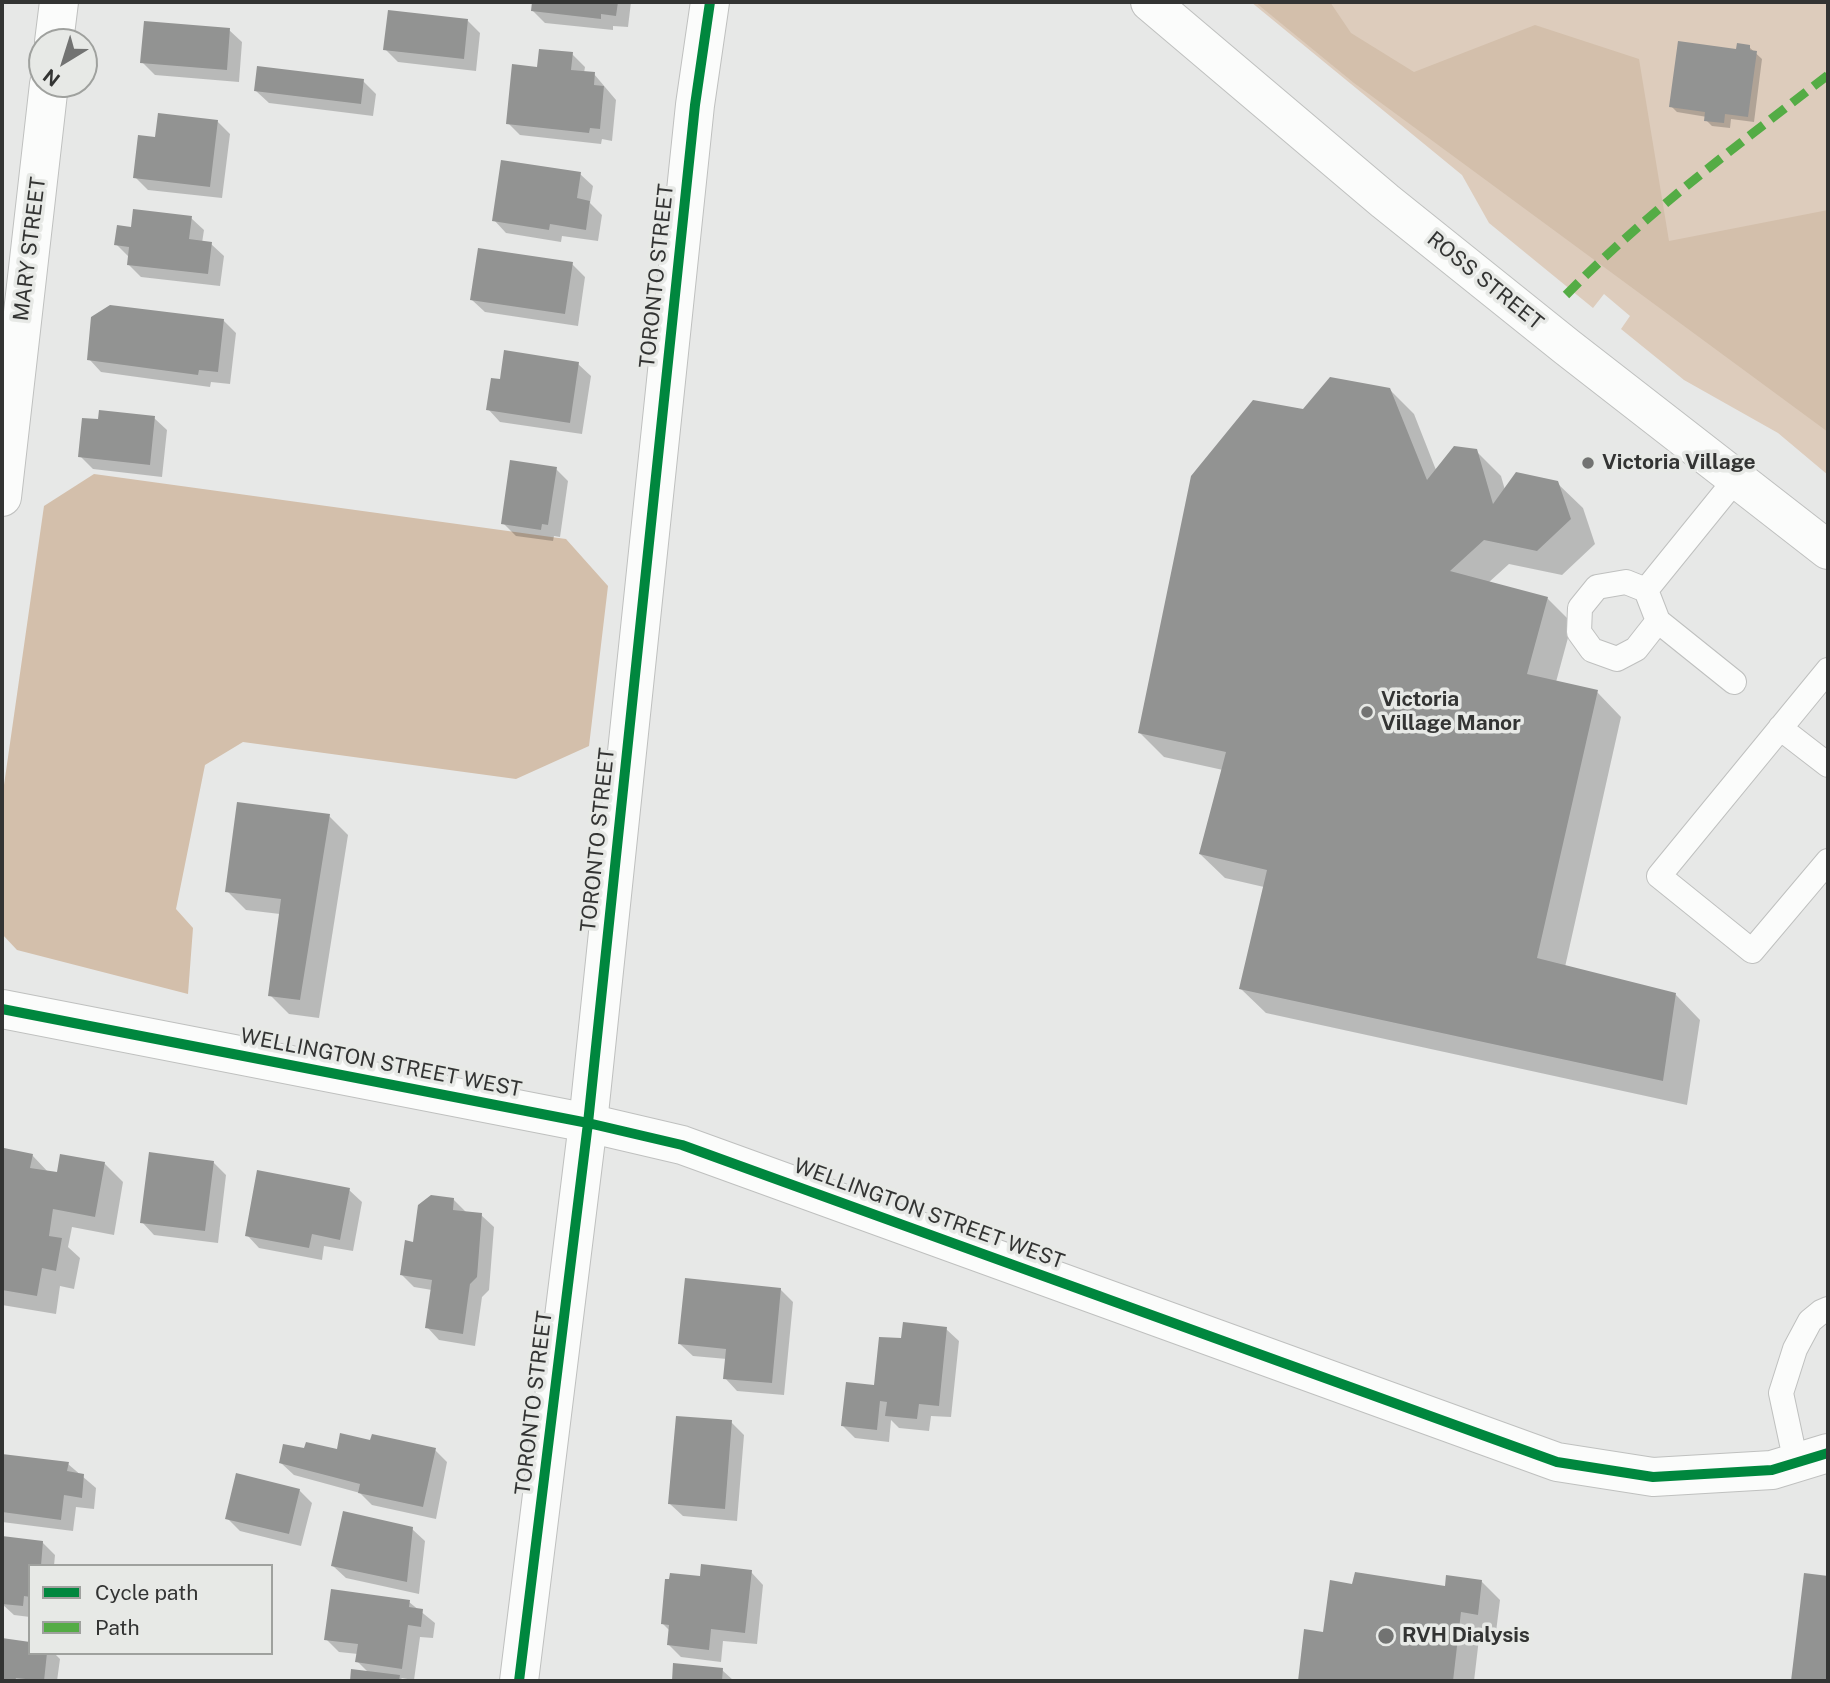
<!DOCTYPE html>
<html>
<head>
<meta charset="utf-8">
<style>
	body { margin:0 }
	#map { position:relative; width:1830px; height:1683px; overflow:hidden; background:#e7e8e7; font-family:"Public Sans",sans-serif }
	canvas { display:block }
	.frame { position:absolute; inset:0; border:4px solid #333433; pointer-events:none }
	.legend { position:absolute; left:28px; top:1564px; width:245px; height:91px; box-sizing:border-box; background:#e7e9e6; border:2px solid #9fa19e; margin:0; padding:9px 12px; list-style:none; font-size:21px; color:#333433 }
	.legend li { display:flex; align-items:center; gap:14px; height:35px }
	.legend b { width:35px; border:2px solid #9fa19e }
	.north { position:absolute; left:28px; top:28px; width:70px; height:70px; box-sizing:border-box; background:#e7e9e6; border:2px solid #9fa19e; border-radius:50%; rotate:218deg; font-size:19px; font-weight:700; line-height:28px; text-align:center; color:#333433 }
	.north::after { content:''; display:block; margin:auto; width:24px; height:32px; background:#727372; clip-path:polygon(50% 0,100% 100%,50% 72%,0 100%) }
</style>
</head>
<body>
<div id="map">
<canvas width="1830" height="1683"></canvas>
<div class="frame"></div>
<ul class="legend">
<li><b style="height:9px;background:#00873e"></b>Cycle path</li>
<li><b style="height:9px;background:#54ac45"></b>Path</li>
</ul>
<div class="north">N</div>
</div>
<script>
const ctx = document.querySelector('canvas').getContext('2d');
ctx.lineJoin = 'round';
function fillPath(path, color) { ctx.fillStyle = color; ctx.fill(path, 'evenodd'); }
function stroke(path, color, width, dash) { ctx.strokeStyle = color; ctx.lineWidth = width; ctx.lineCap = dash ? 'butt' : 'round'; ctx.setLineDash(dash || []); ctx.stroke(path); }
function label(font, color, halo, rows, align = 'center') {
  ctx.font = font + ' "Public Sans",sans-serif'; ctx.lineWidth = 7; ctx.setLineDash([]); ctx.textBaseline = 'middle'; ctx.strokeStyle = halo; ctx.fillStyle = color; for (const [text, x, y, turn = 0] of rows) {
    ctx.save(); ctx.translate(x, y); ctx.rotate((+turn || 0) * Math.PI / 180); ctx.textAlign = isNaN(turn) ? turn : align; if (halo) ctx.strokeText(text, 0, 0); ctx.fillText(text, 0, 0); ctx.restore();
  }
}
const green = new Path2D(`
	M1251,2h577v473l-50,-42 -94,-53 -63,-51 9,-13 -26,-22 -11,14 -104,-85 -27,-48z`);
const forest = new Path2D(`
	M1255,2h75l21,31 63,39 121,-47 104,34 30,182 159,-31v222l-474,-349z
	M94,474l472,65 42,47 -19,160 -73,33 -273,-37 -38,23 -29,144 17,19 -5,66 -171,-44 -15,-16v-135l42,-293z`);
const shadow = new Path2D(`
	M533,2h98l-3,25 -15,-1v4l-68,-7 -13,-13z
	M468,21l12,12 -4,38 -78,-9 -13,-13z
	M229,30l13,12 -3,40 -84,-7 -13,-13z
	M1749,47l13,12 -8,63 -23,-3 -1,9 -18,-2 -6,-6 1,-3 -30,-5 -6,-6 67,-55z
	M572,54l13,13 -1,6 10,1 22,26 -4,41 -10,-2 -1,5 -81,-9 -12,-12 30,-54z
	M363,81l13,13 -3,22 -104,-13 -13,-12z
	M217,121l13,13 -8,64 -74,-8 -13,-13 21,-38z
	M580,174l13,12 -3,17 12,12 -4,26 -36,-5 -1,6 -55,-9 -12,-13z
	M191,218l13,12 -2,13 9,1 13,12 -4,30 -79,-9 -13,-13 1,-7 -13,-13 16,-15z
	M572,264l13,13 -7,49 -93,-14 -13,-12z
	M223,320l13,13 -6,51 -19,-2 -1,5 -109,-15 -12,-13z
	M578,364l13,12 -9,58 -82,-12 -12,-13 13,-28z
	M1389,389l25,25 22,56 40,-19 25,25 4,14 52,-7 26,25 12,36 -33,31 -53,-11 -21,19 59,15 25,25 -16,59 41,10 24,25 -56,250 111,28 24,25 -13,85 -421,-92 -25,-24 23,-102 -39,-9 -25,-24 23,-84 -59,-13 -24,-24 163,-322z
	M154,418l13,12 -5,47 -69,-8 -13,-13z
	M556,469l12,12 -8,56 -6,-1 -1,5 -37,-5 -13,-13z
	M329,816l19,19 -29,183 -30,-4 -19,-19 10,-81 -34,-4 -19,-19z
	M6,1150l26,5 17,18 9,1 46,-11 19,19 -9,53 -42,-8 -4,20 12,11 -6,31 -14,-3 -4,28 -54,-9v-132z
	M213,1162l13,13 -8,68 -64,-8 -12,-13z
	M349,1190l13,12 -9,49 -29,-5 -2,14 -63,-12 -12,-13z
	M453,1199l13,13 15,3 13,12 -5,63 -7,7 -7,49 -36,-6 -12,-13 5,-37 -18,-3 -13,-13 13,-30z
	M780,1289l13,13 -9,93 -47,-4 -12,-13 2,-19 -34,-3 -13,-12z
	M946,1329l13,12 -8,76 -20,-1 -2,15 -30,-3 -8,-8 -2,22 -34,-4 -12,-12 33,-39z
	M731,1422l13,13 -7,86 -54,-5 -13,-12z
	M371,1442l64,8 12,12 -11,57 -64,-14 -12,-12 -66,-18 -13,-12 24,-13 33,1z
	M2,1455l66,9 28,24 -2,21 -18,-2 -3,24 -71,-9z
	M299,1490l13,13 -11,43 -61,-15 -13,-13z
	M412,1529l13,12 -6,53 -73,-16 -13,-12z
	M2,1538l40,4 13,13 -1,11h-24v51l-16,-2 -12,-11z
	M751,1572l12,13 -6,59 -34,-3 -2,21 -40,-5 -12,-12 1,-14 -8,-8 39,-45z
	M1828,1573v108h-36l13,-106 23,3z
	M1481,1581l19,19 -4,32 -16,-2 -6,51h-174l6,-50 18,3 30,-48 92,2z
	M409,1602l26,21 -2,15 -13,-1 -6,43 -13,-2 3,3h-52l1,-10 16,2 -12,-12 1,-7 -19,-2 -13,-13z
	M2,1640l28,4v9h24l6,6 -3,22h-55z
	M675,1664l47,6 12,11h-61z`);
const building = new Path2D(`
	M532,2h86l-2,14 -15,-2v5l-70,-8z
	M388,10l80,9 -4,40 -81,-9z
	M144,21l86,7 -3,42 -87,-7z
	M1678,41l58,8 1,-6 13,2v5l7,1 -9,66 -23,-3 -1,9 -20,-2 1,-9 -36,-5z
	M539,49l34,3 -2,18 24,2 -1,13 10,1 -4,43 -10,-1 -1,5 -83,-9 6,-60 25,3z
	M257,66l107,13 -3,25 -107,-13z
	M158,113l60,7 -8,67 -77,-9 5,-43 17,2z
	M501,160l80,12 -4,26 13,3 -4,29 -36,-6 -1,6 -57,-9z
	M133,209l59,7 -3,23 23,3 -4,32 -81,-9 2,-18 -15,-2 3,-20 14,2z
	M478,248l95,14 -8,52 -95,-14z
	M110,305l114,14 -6,53 -19,-2 -1,5 -111,-15 4,-43z
	M504,350l75,12 -9,61 -84,-13 5,-32 9,1z
	M1330,377l60,11 37,92 27,-34 23,3 16,55 23,-32 42,9 13,38 -34,32 -53,-11 -34,31 98,26 -21,77 71,16 -61,268 139,35 -13,88 -424,-92 28,-119 -68,-16 27,-102 -88,-19 53,-257 62,-76 50,9z
	M99,410l56,6 -5,49 -72,-8 4,-39 16,1z
	M510,460l47,7 -9,58 -6,-1 -1,6 -40,-6z
	M237,802l93,12 -30,186 -32,-4 13,-97 -56,-7z
	M4,1148l29,6 -3,14 27,4 3,-18 45,8 -10,55 -42,-8 -4,27 13,2 -6,33 -14,-3 -5,28 -35,-6v-127z
	M149,1152l65,9 -9,70 -65,-8z
	M257,1170l93,18 -10,52 -28,-6 -3,14 -64,-12z
	M431,1195l23,3 -1,12 29,3 -5,64 -7,7 -7,50 -38,-6 7,-48 -32,-5 5,-35 8,2 5,-37z
	M685,1278l96,10 -9,95 -49,-4 3,-30 -48,-5z
	M903,1322l44,5 -8,79 -20,-2 -2,15 -32,-3 2,-14 -7,-1 -3,29 -36,-4 5,-44 28,3 5,-48 22,1z
	M676,1416l56,4 -7,89 -57,-5z
	M340,1433l30,7 2,-6 64,14 -13,59 -65,-14 2,-9 -81,-21 4,-19 21,4 2,-6 31,7z
	M2,1454l67,8 -2,9 17,3 -2,24 -18,-3 -3,25 -59,-8z
	M236,1473l64,16 -11,45 -64,-15z
	M343,1511l70,16 -6,55 -76,-16z
	M2,1536l41,5 -2,25h-11v31l-6,-1 -1,10 -21,-2z
	M701,1564l51,6 -7,63 -34,-4 -2,21 -42,-5 2,-20 -8,-1 4,-45h4l1,-6 30,3z
	M1355,1572l90,14 1,-11 36,5 -4,35 -17,-3 -8,69h-155l6,-52 19,3 7,-52 22,4z
	M1804,1573l24,3v105h-37z
	M331,1589l79,11 -1,7 14,2 -2,18 -13,-2 -6,44 -47,-7 3,-18 -34,-4z
	M2,1638l28,4v11h17l-3,28 -28,-3 -1,3h-13z
	M673,1663l50,5 -1,13h-50z
	M351,1669l49,6 -1,6h-49z`);
const service = new Path2D(`
	M1646,590l-20,-8 -29,5 -17,21 -1,24 13,18 25,9 19,-10 22,-28
	M1828,670l-169,206 93,75 76,-90
	M1734,682l-76,-61 -12,-31 90,-111
	M1780,728l48,37
	M1796,1463l-15,-70 14,-44 15,-28 11,-9 7,-3`);
const minor = new Path2D(`
	M54,42l5,-40
	M2,497l47,-413
	M519,1681l69,-558 107,-1018 15,-103`);
const tertiary = new Path2D(`
	M2,1009l586,114 94,22 875,317 96,15 119,-7 56,-17`);
const secondary = new Path2D(`
	M1150,2l235,199 182,146 261,203`);
const quiet = new Path2D(`
	M1566,295c80,-82 172,-150 262,-220`);
const cycleway = new Path2D(`
	M2,1009l586,114 94,22 875,317 96,15 119,-7 56,-17
	M519,1681l69,-558 107,-1018 15,-103`);
const markers = [
	[1588,463,7,"#727372"],
	[1367,712,7,"#727372"],
	[1386,1636,9,"#727372"]
];
const streetNames = [
	["MARY STREET",30,249,-83],
	["TORONTO STREET",657,276,-84],
	["ROSS STREET",1485,281,39],
	["TORONTO STREET",598,840,-84],
	["WELLINGTON STREET WEST",381,1063,11],
	["WELLINGTON STREET WEST",929,1214,20],
	["TORONTO STREET",534,1403,-83]
];
const poiNames = [
	["Victoria Village",1602,463],
	["Victoria",1381,700],
	["Village Manor",1381,724],
	["RVH Dialysis",1402,1636]
];
fillPath(green, '#ddccbc');
fillPath(forest, '#d3bfab');
fillPath(shadow, '#0003');
fillPath(building, '#929392');
stroke(service, '#bfc0bf', 26);
stroke(minor, '#bfc0bf', 40);
stroke(tertiary, '#bfc0bf', 40);
stroke(secondary, '#bfc0bf', 40);
stroke(service, '#fbfcfb', 24);
stroke(minor, '#fbfcfb', 38);
stroke(tertiary, '#fbfcfb', 38);
stroke(secondary, '#fbfcfb', 38);
stroke(quiet, '#54ac45', 9, [18, 9]);
stroke(cycleway, '#00873e', 10);
for (const [x, y, r, color] of markers) { const dot = new Path2D(); dot.arc(x, y, r, 0, 2 * Math.PI); ctx.fillStyle = color; ctx.fill(dot); stroke(dot, '#e7e9e6', 2.5); }
label('21px', '#333433', '#e7e9e6', streetNames);
label('bold 21px', '#333433', '#e7e9e6', poiNames, 'left');
</script>
</body>
</html>
